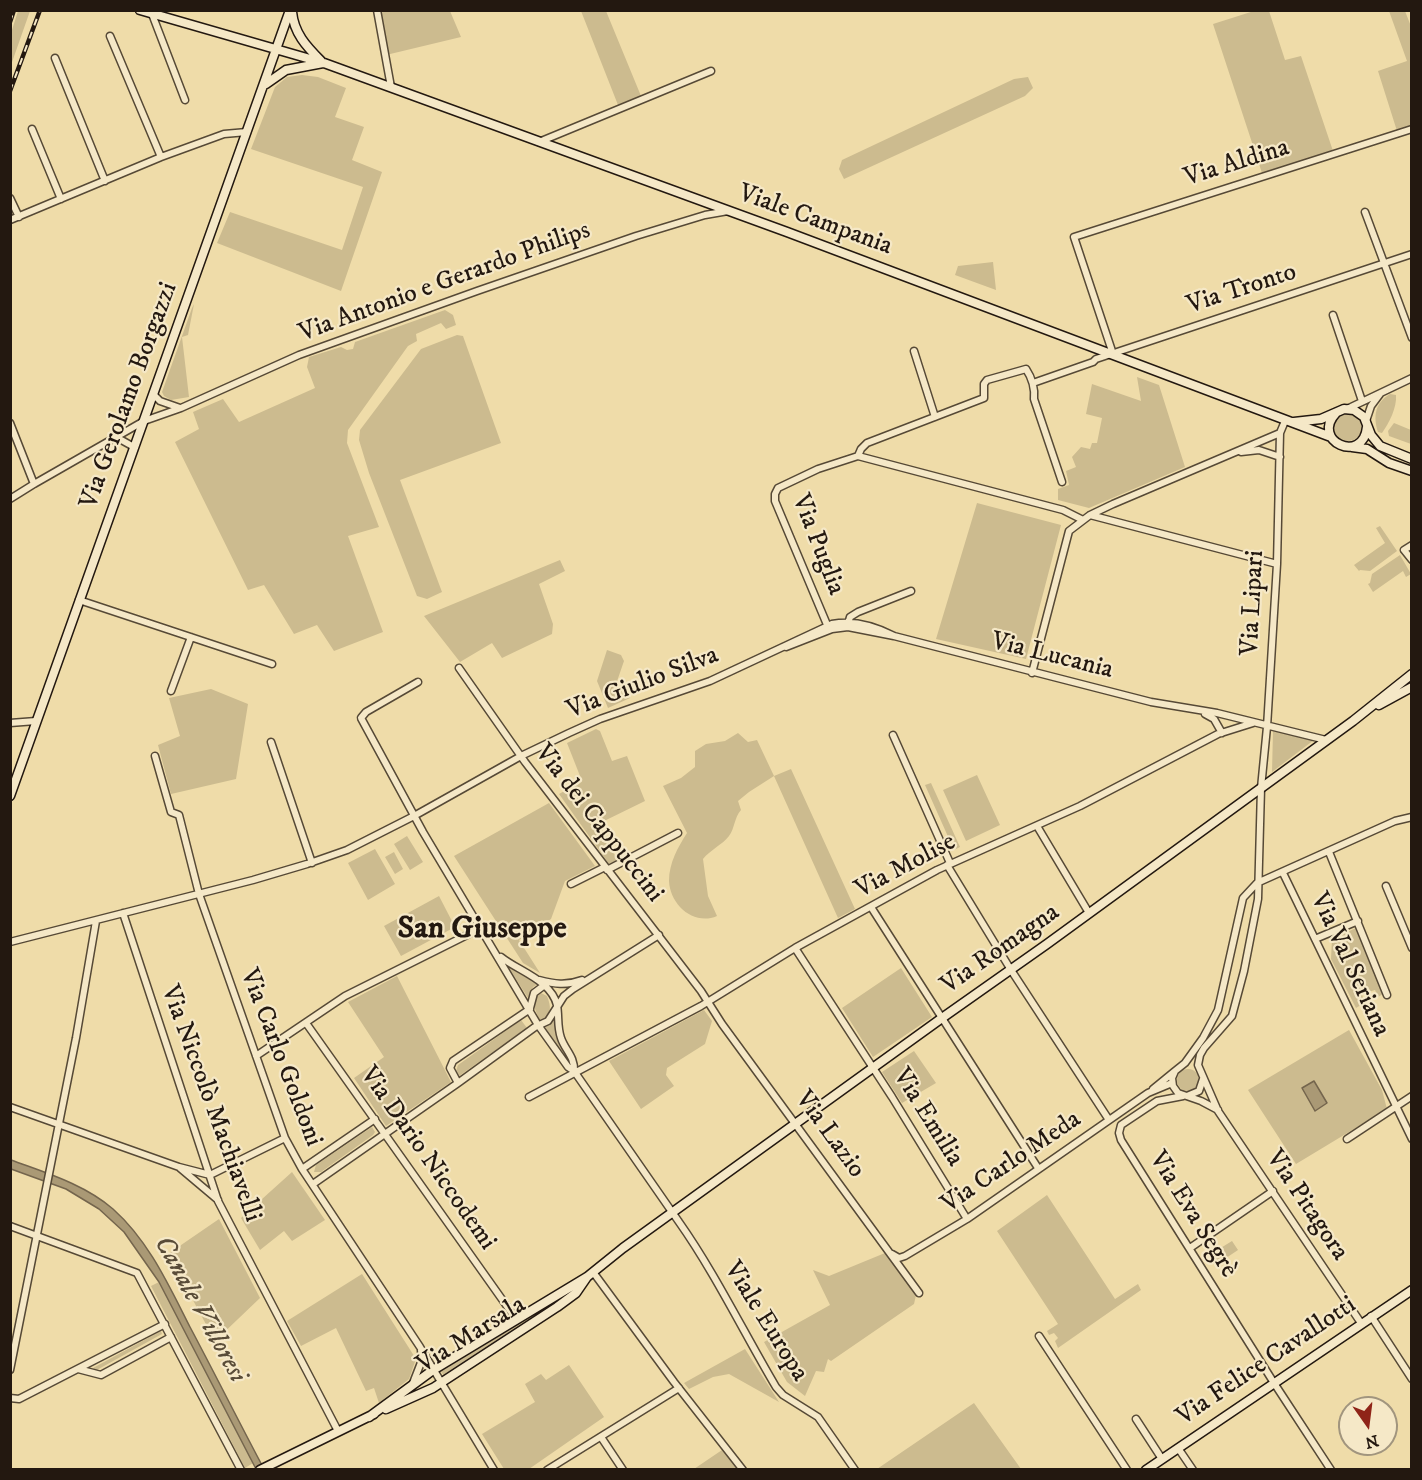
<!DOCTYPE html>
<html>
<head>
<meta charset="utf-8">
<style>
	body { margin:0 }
	#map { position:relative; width:1422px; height:1480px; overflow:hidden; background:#efdca9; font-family:"IM FELL DW Pica",serif }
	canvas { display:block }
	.frame { position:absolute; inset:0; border:12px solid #231810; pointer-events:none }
	.north { position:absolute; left:1338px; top:1396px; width:60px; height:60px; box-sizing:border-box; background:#f5e8c7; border:2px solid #a1957e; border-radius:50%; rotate:166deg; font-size:16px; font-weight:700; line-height:24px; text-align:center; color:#231810 }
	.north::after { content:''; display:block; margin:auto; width:21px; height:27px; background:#8f2418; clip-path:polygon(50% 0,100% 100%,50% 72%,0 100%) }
</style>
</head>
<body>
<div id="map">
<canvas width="1422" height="1480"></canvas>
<div class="frame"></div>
<div class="north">N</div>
</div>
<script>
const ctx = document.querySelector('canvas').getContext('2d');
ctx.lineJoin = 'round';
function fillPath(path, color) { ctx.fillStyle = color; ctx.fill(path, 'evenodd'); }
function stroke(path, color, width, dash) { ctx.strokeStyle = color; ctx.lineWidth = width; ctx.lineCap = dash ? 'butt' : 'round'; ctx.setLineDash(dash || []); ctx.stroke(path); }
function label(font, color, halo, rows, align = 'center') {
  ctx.font = font + ' "IM FELL DW Pica",serif'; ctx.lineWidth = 4.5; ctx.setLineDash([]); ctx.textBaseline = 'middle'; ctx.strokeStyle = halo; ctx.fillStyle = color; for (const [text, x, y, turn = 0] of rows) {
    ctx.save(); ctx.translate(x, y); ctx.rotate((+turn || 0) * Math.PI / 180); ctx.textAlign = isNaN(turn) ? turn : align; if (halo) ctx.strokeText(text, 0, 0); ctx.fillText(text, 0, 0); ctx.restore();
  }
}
const green = new Path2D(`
	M18,11h12l-19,54v-32z
	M379,11h71l11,26 -75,18z
	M581,11h25l35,85 -23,9z
	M1254,11h15l16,49 16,-4 32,95 -71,22 -49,-149z
	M1389,11h16l7,18 -1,97 -14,5 -19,-60 29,-10z
	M302,75l16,2 28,11 -11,29 29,10 -12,33 30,12 -41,119 -124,-48 13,-31 112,38 21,-63 -112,-38 24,-62 12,-10z
	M1028,77l5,11 -8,8 -181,83 -5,-10 3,-9 172,-81z
	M993,262l3,28 -41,-15 3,-9z
	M194,304l-6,31 -6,2 7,60 -18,3 -7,-4 -2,-4 30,-84z
	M445,310l8,5 3,10 -10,4 -5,-6 -25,11 1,7 -9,5 -60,84 -1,13 32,84 -31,9 35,96 -49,19 -17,-26 -23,9 -30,-49 -16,5 -73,-148 24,-13 -6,-17 30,-13 16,23 76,-34 -8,-21 2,-10 32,-10 6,3 6,-1 2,-7z
	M457,335l6,1 38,107 -101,37 42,112 -15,7 -10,-3 -48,-123 -10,-33 1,-10 61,-81z
	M1137,377l22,8 26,82 -96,41 -31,-8v-11l11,-4 -3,-14 10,-4 -4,-10 9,-10 9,2 2,-6h5l5,-25 -16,-4 6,-30 49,17z
	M1390,394l6,1c1,13 -7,28 -14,38l-4,-1c-5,-16 -3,-29 12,-38z
	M1334 427a14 14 0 1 1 28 0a14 14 0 1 1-28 0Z
	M1394,423l17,7v14l-22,-8 -1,-5z
	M977,503l84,22 -35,134 -90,-20z
	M1380,526l17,25 -27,20 -10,-1 -1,1 -5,-6 31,-22 -9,-15z
	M1400,555l11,19 -5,3 -3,-6 -30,21 -5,-8 2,-1 2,-9z
	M560,560l5,11 -26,13 14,40 -1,10 -50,24 -10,-15 -32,19 -36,-46z
	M607,650l14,5 3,6 -10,29 14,2 2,6 -22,10 -11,-27z
	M211,689l37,15 -12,75 -65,15 -13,-49 22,-9 -11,-38z
	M596,729l4,2 12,30 15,-5 18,45 -45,22 17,37 -8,4 -50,-70 23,-13 -15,-38z
	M1273,731l41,9 -42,32z
	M738,733l10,9 9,-2 17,36 17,-7 64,140 -17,9 -64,-142 -25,16 -11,9 3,9c-7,8 -6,18 -12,26 -7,9 -19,14 -26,23l5,37 9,20c-23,10 -47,-11 -48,-35 0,-18 9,-34 18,-48l-24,-47 18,-8 14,-11v-16l11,-7 19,-3z
	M977,775l23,50 -34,16 -23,-51z
	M931,783l29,64 -6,3 -29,-65z
	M549,803l46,63 -30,15 -14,38 -32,21 21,33 -17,-10 -69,-107z
	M407,836l16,26 -13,8 -16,-26z
	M375,849l20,35 -27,16 -20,-37z
	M394,852l9,17 -8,5 -10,-17z
	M439,896l16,31 -54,29 -17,-30z
	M1356,928l27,66 -5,3 -3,-7 -13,4 2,9 -8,5 -25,-49 1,-20z
	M509,968l29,16 -5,3 -5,11z
	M901,968l31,49 -59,40 -31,-49z
	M397,976l54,106 -65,44 -32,-48 30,-21 -36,-55z
	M541,993l6,3c4,10 5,18 -4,25l-4,-2 -4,-10v-11z
	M704,1010l8,11 -7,23 -38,24 -1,7 8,11 -33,23 -32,-48z
	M555,1017l17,46 -2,1 -25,-36z
	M521,1020l6,8 -68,48 -3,-5 2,-6z
	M1349,1030l33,60 5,19 -91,55 -48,-74z
	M914,1051l22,32 -34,20 -20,-31z
	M1177 1080a11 11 0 1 1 22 0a11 11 0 1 1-22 0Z
	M372,1127l3,5 -2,3 -52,37h-7l2,-7z
	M292,1172l33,48 -33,21 -8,-10 -24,19 -19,-32z
	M1047,1195l68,104 23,-15 3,6 -83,58 -3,-7 3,-3 -4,-5 -5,2 -2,-4 11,-7 -61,-93z
	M219,1219l41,79 -45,43 -47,-87z
	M1232,1241l6,9 -21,14 -6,-10z
	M885,1253l31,42 -2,9 -83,57 -3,-2 -4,13 -8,-1 -11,25 -18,-14 -23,-40 66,-37 -17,-35 16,6z
	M362,1274l54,85 -7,20 -30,24 -5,-15 -8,3 -30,-63 -35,18 -14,-25z
	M159,1282l94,181 -8,5 -94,-182z
	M558,1299l1,2 -115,75 -4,-6z
	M161,1331l1,3 -67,37 -2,-3z
	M745,1349l34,53 -50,-28 -16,3 -24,12 -5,-6z
	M569,1365l35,52 -75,52h-25l-22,-35 53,-32 -10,-18 16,-10 5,6z
	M974,1403l47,66h-144z
	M722,1450l15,19h-43z`);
const water = new Path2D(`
	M1314,1081l13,22 -12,8 -13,-23z
	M11,1160c35,13 73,24 102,49 36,32 56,77 77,118 25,47 49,95 74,142h-8l-97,-187 -35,-50 -25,-23 -33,-20 -55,-20z`);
const street = new Path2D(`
	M377,10l14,77
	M152,14l33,86
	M110,36l51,121
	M55,58l50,123
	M32,129l29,70
	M539,142l172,-71
	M10,198l9,19
	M1365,212l47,126
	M10,220l151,-63 63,-23 23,-2
	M1333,315l29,86
	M914,351l21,66
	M1113,354l-39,-117 338,-108
	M1033,383l60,-21 3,-3 316,-105
	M154,395l6,6 20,7
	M1347,409l65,-31
	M1285,421l-5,12 -3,131 -10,163 -6,61 -3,111 -14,72 -12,45 -28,32 -4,7 -2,10 20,46 143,212
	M1366,421l5,-15 9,-12
	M10,423l24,61
	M116,437l18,10
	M1241,452l18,-2 21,7
	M858,456l3,-7 6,-6 117,-45v-14l3,-4 39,-11c6,9 9,19 8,30l28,83
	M10,499l24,-15 110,-63 37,-13 118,-53 178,-64 159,-55 69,-21 23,-4
	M1090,515l187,49
	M1412,545l-8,5 8,10
	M79,600l193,64
	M848,624l2,-7 8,-5 53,-21
	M828,627l-53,-126v-7l3,-6 40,-19 40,-13 205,54 20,10
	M786,647l46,-18 16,-2 46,9 257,66 66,11 109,27
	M459,668l66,94 176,229 21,33 197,269
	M1032,673l37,-142 21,-16 23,-11 167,-71
	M418,682l-52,30 -5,6 62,114 115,193 30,42 6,4c35,51 70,101 105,151 36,51 65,111 97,165l7,8 35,22 37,53
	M171,691l20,-54
	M1205,714l9,5 8,14
	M10,723l26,-2
	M893,735l57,128
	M271,742l41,121
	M155,756l16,56 8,3 20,79 86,244 17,31 118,178 74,123
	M1037,826l52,87
	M1329,852l58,143
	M947,865l64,105 98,150
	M607,870l71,-37
	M1283,873l129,266
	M571,884l34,-17
	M1386,886l26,62
	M871,907l167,261
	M123,913l95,288 120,230
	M1315,939l43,-18
	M10,942l243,-62 54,-16 40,-14 67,-34 107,-60 48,-23 31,-14 110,-38 122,-57c21,-4 43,2 62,12
	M795,948l97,149 75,122
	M501,957c17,14 50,23 56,48 2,11 0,22 4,33 4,12 14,19 13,33
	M539,980c15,4 27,6 43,0
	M530,1008l4,-15 12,-9
	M306,1023l210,296
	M256,1056l89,-60 136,-68
	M458,1083l-8,-15 3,-7 77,-52
	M1153,1089l22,-18
	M1183,1096l-26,5 -36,24 -2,8 2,7 153,243 57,87
	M1187,1096l12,-5 4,-12
	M529,1097l172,-91 94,-58 142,-78 143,-64 138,-72 35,-11
	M10,1107l169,60 31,8 75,-37
	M1218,1110l-17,-9 -23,-8 -5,-7 -1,-8 3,-7 10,-8 18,-25 15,-28 25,-112 14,-15 138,-62 17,-4
	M1347,1139l65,-43
	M180,1168l38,32
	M302,1169l73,-50
	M313,1184l145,-101 77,-56 13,-6 16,-25 9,-7 86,-54
	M10,1226l127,47 104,197
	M1190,1248l83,-57
	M892,1254l7,4 6,-2 62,-37 181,-126 24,-10
	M593,1272l81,110 69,88
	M1371,1316l41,63
	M1039,1336l88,134
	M78,1369l23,6 70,-38
	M10,1370l66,-332 20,-117
	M413,1383l9,-23 -1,-10
	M10,1398l9,1 146,-75
	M1136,1419l26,40
	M601,1437l22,33
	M1178,1448l15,22
	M547,1470l132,-82`);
const secondary = new Path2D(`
	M140,10l184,53 463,169 544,205
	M292,12c2,21 14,34 29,49
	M266,84l20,-14 37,-7
	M1336,413c-26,28 27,52 31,14
	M1294,422l27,-3 23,-10 10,1 10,7 7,18 9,11 32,13
	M1352,447l15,2 22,14 23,8
	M1379,705l33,-18
	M10,796l280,-786
	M386,1409l47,-21 124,-81 19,-14 11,-16
	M369,1417l64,-47 154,-93 36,-29 319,-230 105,-74 306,-223 59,-47
	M260,1470l114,-56
	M1146,1470l266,-180`);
const rail = new Path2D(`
	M10,22l4,-12
	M10,91l30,-81`);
const streetNames = [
	["Via Aldina",1237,164,-17],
	["Viale Campania",815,221,20],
	["Via Antonio e Gerardo Philips",445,283,-20],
	["Via Tronto",1242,290,-18],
	["Via Gerolamo Borgazzi",130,396,-70],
	["Via Puglia",817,545,69],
	["Via Lipari",1254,603,-87],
	["Via Lucania",1052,657,14],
	["Via Giulio Silva",643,684,-21],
	["Via dei Cappuccini",598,824,52],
	["Via Molise",906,867,-28],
	["Via Romagna",1001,950,-35],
	["Via Val Seriana",1349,965,65],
	["Via Carlo Goldoni",280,1058,69],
	["Via Niccolò Machiavelli",210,1104,70],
	["Via Emilia",927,1118,58],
	["Via Lazio",829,1135,54],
	["Via Dario Niccodemi",427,1159,55],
	["Via Carlo Meda",1012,1163,-34],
	["Via Pitagora",1306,1206,56],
	["Via Eva Segrè",1192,1215,58],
	["Viale Europa",765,1322,58],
	["Via Marsala",472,1336,-32],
	["Via Felice Cavallotti",1267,1362,-34]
];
const waterNames = [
	["Canale Villoresi",199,1310,61]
];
const districtNames = [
	["San Giuseppe",482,930]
];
fillPath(green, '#ccbb8f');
fillPath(water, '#aa9975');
stroke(water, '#74654d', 1.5);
stroke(street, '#564936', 9);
stroke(secondary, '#231810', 11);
stroke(street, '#f5e8c7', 6);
stroke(secondary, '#f5e8c7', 8);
stroke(rail, '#231810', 4.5);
stroke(rail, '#f5e8c7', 2, [7]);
label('26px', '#231810', '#f5e8c7', streetNames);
label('italic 27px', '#594c38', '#f5e8c7', waterNames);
label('bold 32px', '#231810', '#f5e8c7', districtNames);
</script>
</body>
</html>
